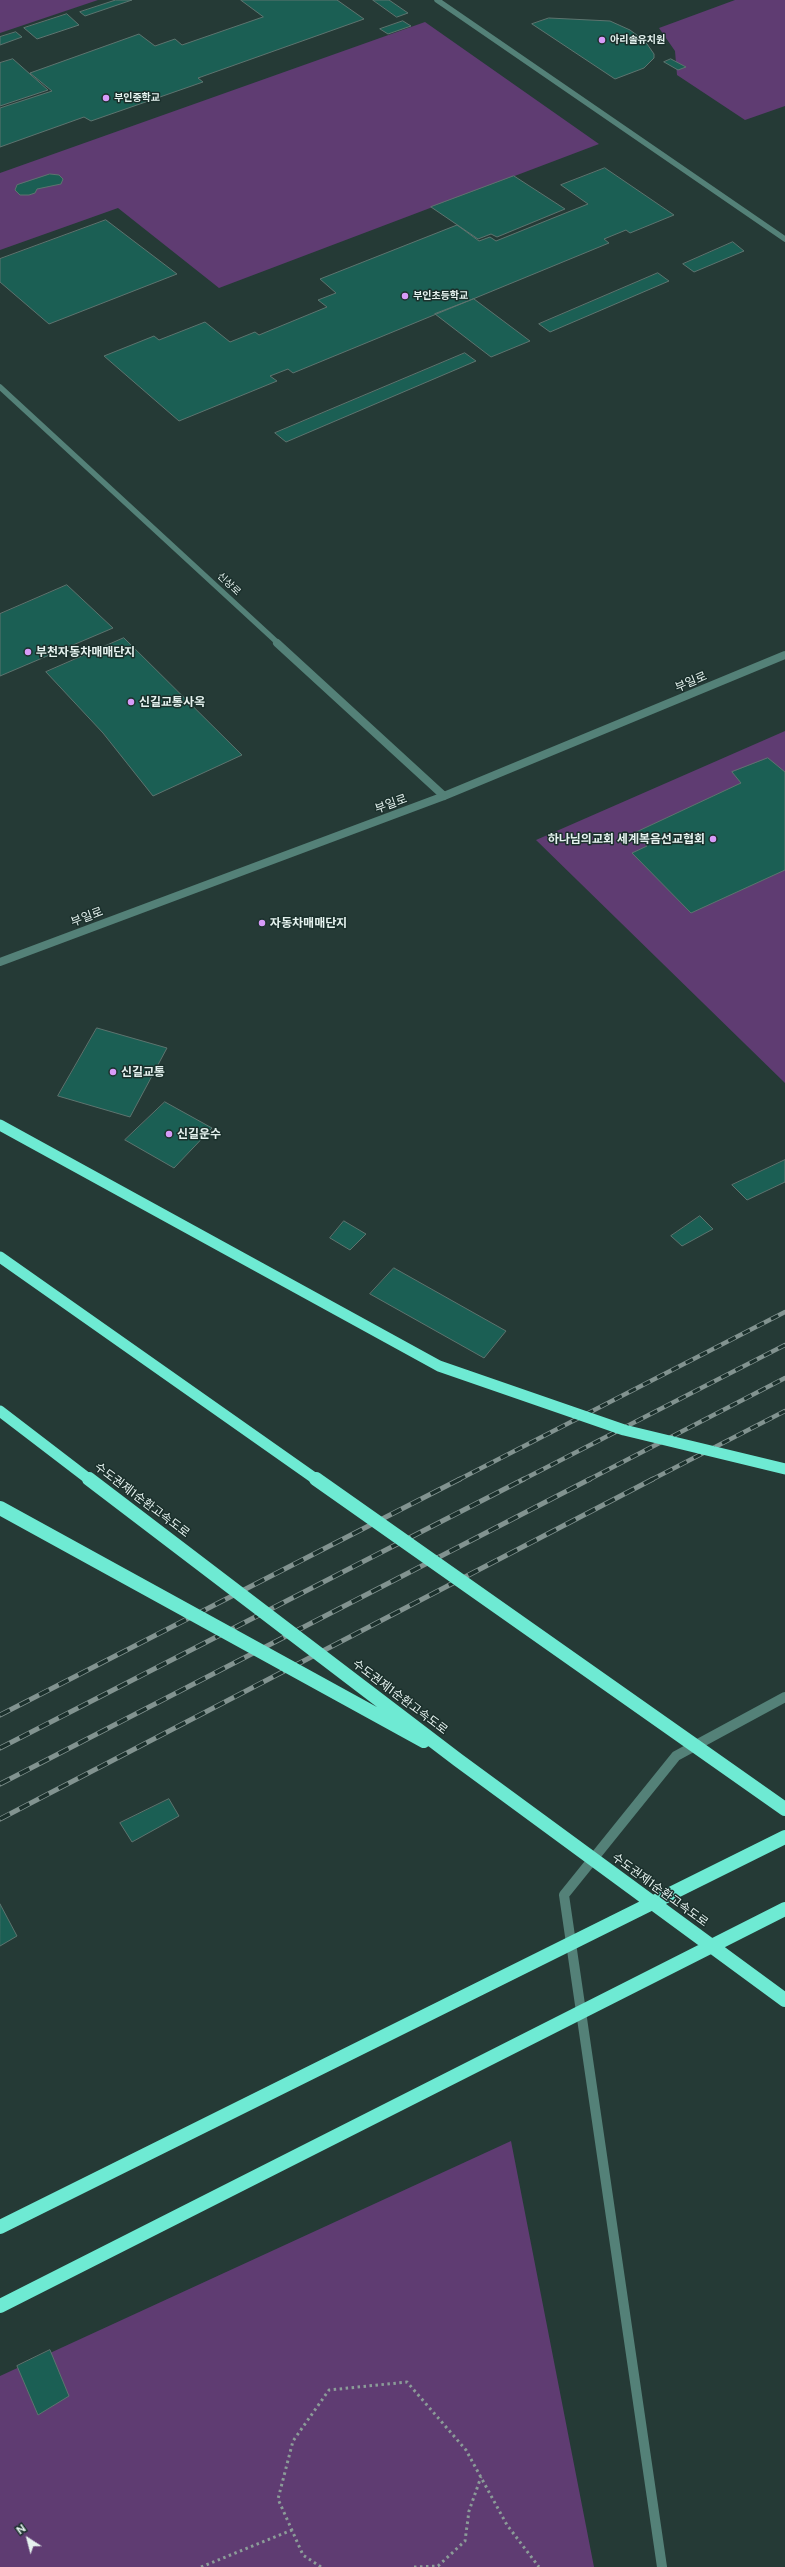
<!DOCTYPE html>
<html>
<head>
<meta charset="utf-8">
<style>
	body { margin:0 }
	#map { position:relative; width:785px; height:2567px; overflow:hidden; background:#253a36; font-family:"Public Sans",sans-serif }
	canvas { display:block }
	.north { position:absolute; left:8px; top:2519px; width:40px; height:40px; -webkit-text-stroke:3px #1b302c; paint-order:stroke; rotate:324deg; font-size:11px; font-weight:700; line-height:16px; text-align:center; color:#e5f2ef }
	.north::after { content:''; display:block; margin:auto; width:14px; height:18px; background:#e5f2ef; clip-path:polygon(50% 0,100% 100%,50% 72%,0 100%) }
</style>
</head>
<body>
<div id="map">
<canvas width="785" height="2567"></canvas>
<div class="north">N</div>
</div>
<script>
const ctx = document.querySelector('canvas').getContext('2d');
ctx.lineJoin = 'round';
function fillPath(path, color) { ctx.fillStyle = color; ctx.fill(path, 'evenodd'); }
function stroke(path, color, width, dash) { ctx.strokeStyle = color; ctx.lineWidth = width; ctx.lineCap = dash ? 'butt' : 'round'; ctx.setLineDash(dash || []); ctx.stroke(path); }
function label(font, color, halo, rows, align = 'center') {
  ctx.font = font + ' "Public Sans","Noto Sans KR",sans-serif'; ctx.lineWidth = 3; ctx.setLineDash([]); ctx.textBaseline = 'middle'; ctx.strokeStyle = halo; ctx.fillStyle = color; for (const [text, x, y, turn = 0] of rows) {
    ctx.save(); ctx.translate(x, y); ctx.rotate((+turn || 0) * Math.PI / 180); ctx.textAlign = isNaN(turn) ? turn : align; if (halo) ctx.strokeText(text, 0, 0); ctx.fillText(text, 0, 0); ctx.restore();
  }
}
const green = new Path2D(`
	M0,0h98l-98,33z
	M735,0h50v106l-40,14 -68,-45 -2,-24 -16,-23z
	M425,22l174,122 -380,144 -101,-80 -118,42v-77z
	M785,731v352l-249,-243z
	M511,2141l83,426h-594v-191z`);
const building = new Path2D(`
	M116,0h16l-47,16 -5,-4z
	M241,0h96l27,19 -166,59 5,4 -112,39 -7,-4 -84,30v-39l52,-17 -22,-18 109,-39 16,12 20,-7 7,6 81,-28z
	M373,0h16l19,13 -11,4z
	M67,14l12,11 -42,14 -13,-11z
	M549,18l61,3 20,9 15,11 9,13v4l-10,10 -29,11 -83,-55z
	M403,21l8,5 -23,8 -8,-5z
	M16,32l6,5 -22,8v-8z
	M13,59l35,31 -48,16v-43z
	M671,59l15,8 -8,3 -14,-8z
	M605,168l69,47 -44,18 -4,-3 -22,9 5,4 -316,130 -5,-4 -18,7 7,5 -98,40 -75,-65 50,-20 5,4 46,-18 25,20 25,-10 4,3 68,-28 -9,-7 18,-7 -16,-14 137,-54 22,16 11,-4 6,4 92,-37 -27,-19z
	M50,174l9,1 4,4 -2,5 -24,5 -2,4 -6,2h-9l-5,-5 2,-5z
	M514,176l51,33 -68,28 -6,-3 -13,5 -47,-32z
	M106,220l71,54 -128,50 -49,-42v-23z
	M733,242l11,9 -50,21 -11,-8z
	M658,273l11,8 -119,51 -11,-8z
	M474,299l56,42 -39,16 -56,-43z
	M465,353l11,8 -190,81 -11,-9z
	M67,585l46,43 -113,48v-62z
	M124,638l118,117 -89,41 -50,-63 -57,-61z
	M768,758l17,14v98l-94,43 -59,-60 15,-7 -13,-13 107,-50 -9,-11z
	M97,1028l70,20 -37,69 -72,-21z
	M165,1102l47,26 -38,40 -49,-28z
	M785,1160v22l-38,18 -15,-15z
	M700,1216l13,13 -31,17 -11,-10z
	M344,1221l22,13 -16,16 -20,-12z
	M394,1268l112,63 -22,27 -114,-64z
	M169,1799l10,17 -47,26 -12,-19z
	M0,1904l17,32 -17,10z
	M50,2350l19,46 -31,19 -21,-49z`);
const path = new Path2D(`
	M201,2567l91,-37
	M321,2567l-18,-12 -25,-56 15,-58 36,-51 78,-8 59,68 41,75 32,42
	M414,2567l24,-1 27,-25 4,-30 12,-34`);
const pedestrian = new Path2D(`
	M437,0l348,239`);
const minor = new Path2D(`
	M662,2567l-98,-672 112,-139 109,-59`);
const tertiaryFar1 = new Path2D(`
	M0,387l279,257`);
const tertiary = new Path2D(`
	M277,643l167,153
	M0,962l444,-166 341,-141`);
const railFar1 = new Path2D(`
	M458,1480l327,-168
	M522,1480l263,-135
	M588,1480l197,-102
	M651,1480l134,-69`);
const rail = new Path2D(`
	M0,1715l460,-236
	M0,1748l524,-269
	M0,1784l590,-305
	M0,1819l653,-340`);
const motorwayBridgeFar1 = new Path2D(`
	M0,1125l439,241 185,64 161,39
	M0,1257l317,223
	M0,1411l90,69`);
const motorwayBridge = new Path2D(`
	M89,1479l369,281 327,240
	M316,1479l469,330
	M0,1508l424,233
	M0,2227l785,-390
	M0,2306l785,-397`);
const markers = [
	[602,40,4,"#d79bf9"],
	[106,98,4,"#d79bf9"],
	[405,296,4,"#d79bf9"],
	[28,652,4,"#d79bf9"],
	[131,702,4,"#d79bf9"],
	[713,839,4,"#d79bf9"],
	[262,923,4,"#d79bf9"],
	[113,1072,4,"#d79bf9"],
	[169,1134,4,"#d79bf9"]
];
const farPoinames = [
	["아리솔유치원",610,40],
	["부인중학교",114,98],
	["부인초등학교",413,296]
];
const farStreetnames = [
	["신상로",229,584,43]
];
const poiNames = [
	["부천자동차매매단지",36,652],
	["신길교통사옥",139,702],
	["하나님의교회 세계복음선교협회",705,839,"right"],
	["자동차매매단지",270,923],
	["신길교통",121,1072],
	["신길운수",177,1134]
];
const streetNames = [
	["부일로",691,682,-23],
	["부일로",391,804,-20],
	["부일로",87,917,-21],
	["수도권제1순환고속도로",142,1500,37],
	["수도권제1순환고속도로",400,1697,37],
	["수도권제1순환고속도로",660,1890,36]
];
fillPath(green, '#5f3c72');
fillPath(building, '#1b5f54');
stroke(building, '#5d746f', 1);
stroke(path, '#8b9c98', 3, [2.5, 3.5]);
stroke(pedestrian, '#548178', 5.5);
stroke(minor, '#548178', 10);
stroke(tertiaryFar1, '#548178', 5.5);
stroke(tertiary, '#548178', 8);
stroke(railFar1, '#829390', 4.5);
stroke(rail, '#829390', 5);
stroke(railFar1, '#1b302c', 3, [8]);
stroke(rail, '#1b302c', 3.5, [11]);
stroke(motorwayBridgeFar1, '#6eead3', 11);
stroke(motorwayBridge, '#6eead3', 14);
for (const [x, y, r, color] of markers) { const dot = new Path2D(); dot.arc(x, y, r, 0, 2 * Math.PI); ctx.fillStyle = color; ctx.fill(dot); stroke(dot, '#1b302c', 1.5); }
label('bold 10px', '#e5f2ef', '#1b302c', farPoinames, 'left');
label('10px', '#e5f2ef', '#1b302c', farStreetnames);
label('bold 12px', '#e5f2ef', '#1b302c', poiNames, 'left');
label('12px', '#e5f2ef', '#1b302c', streetNames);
</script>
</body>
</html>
